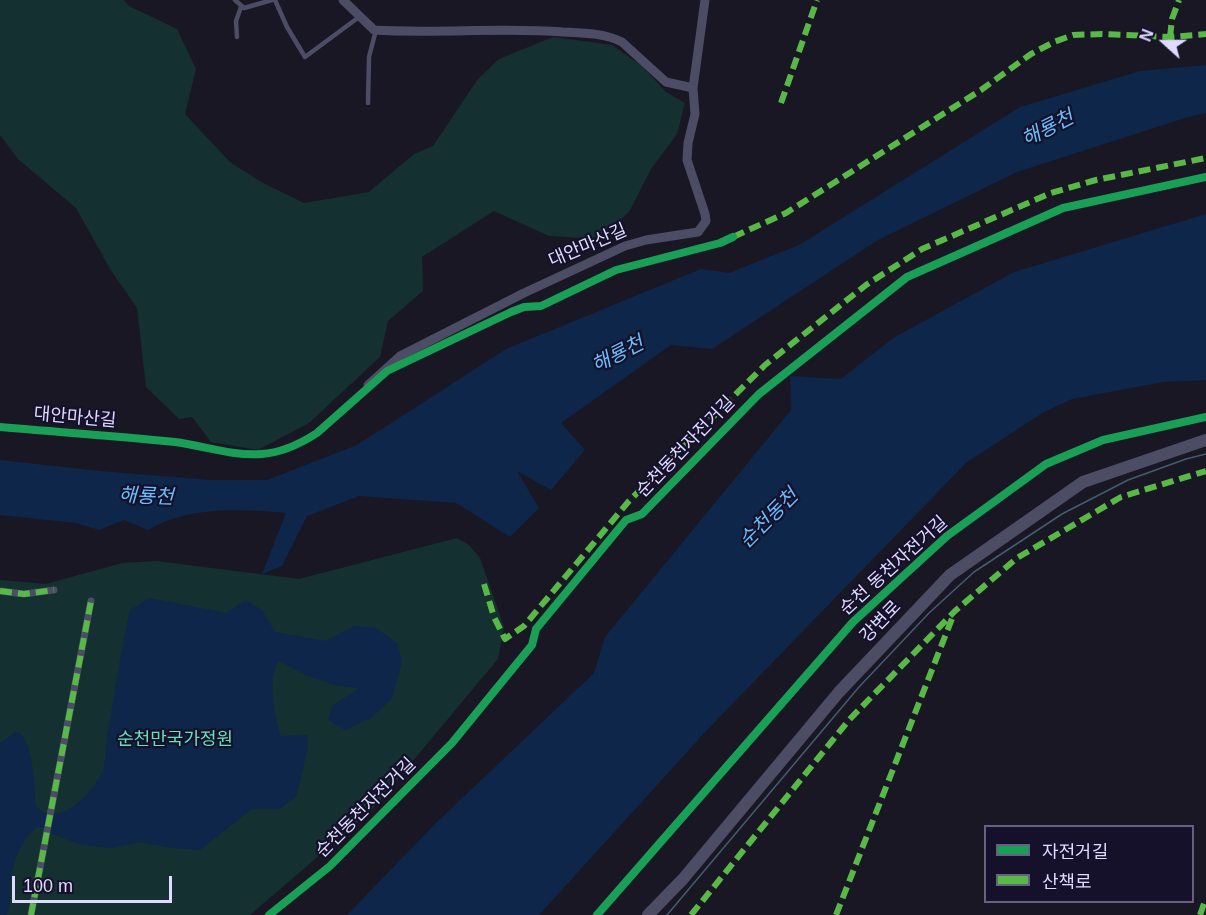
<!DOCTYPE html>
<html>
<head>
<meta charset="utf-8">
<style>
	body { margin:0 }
	#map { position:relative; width:1206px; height:915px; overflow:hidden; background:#191724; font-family:Helvetica,"Noto Sans KR",sans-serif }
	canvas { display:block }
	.legend { position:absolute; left:984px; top:825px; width:210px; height:78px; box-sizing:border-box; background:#15112a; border:2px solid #65627f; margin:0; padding:8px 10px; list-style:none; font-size:18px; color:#dedbff }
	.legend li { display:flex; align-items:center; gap:12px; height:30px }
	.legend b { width:30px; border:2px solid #65627f }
	.north { position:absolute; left:1134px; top:12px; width:60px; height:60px; -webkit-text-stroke:4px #15112a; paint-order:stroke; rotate:291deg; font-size:16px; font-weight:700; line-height:24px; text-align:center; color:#dedbff }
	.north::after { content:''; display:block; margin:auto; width:21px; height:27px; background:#dedbff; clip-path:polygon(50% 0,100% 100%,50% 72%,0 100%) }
	.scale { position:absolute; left:12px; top:876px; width:160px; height:27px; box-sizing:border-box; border:3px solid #dedbff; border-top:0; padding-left:8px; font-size:18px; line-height:21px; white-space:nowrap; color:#dedbff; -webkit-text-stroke:4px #15112a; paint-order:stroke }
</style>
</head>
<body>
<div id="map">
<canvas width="1206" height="915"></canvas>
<ul class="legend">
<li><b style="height:8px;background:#1a9f57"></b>자전거길</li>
<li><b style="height:8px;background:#58b947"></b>산책로</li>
</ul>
<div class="north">N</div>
<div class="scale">100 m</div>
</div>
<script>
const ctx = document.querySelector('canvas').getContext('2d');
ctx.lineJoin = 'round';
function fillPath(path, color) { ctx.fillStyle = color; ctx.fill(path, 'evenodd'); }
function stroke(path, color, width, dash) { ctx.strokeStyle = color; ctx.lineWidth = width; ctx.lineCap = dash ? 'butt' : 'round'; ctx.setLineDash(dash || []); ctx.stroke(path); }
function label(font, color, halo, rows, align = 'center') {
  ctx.font = font + ' Helvetica,"Noto Sans KR",sans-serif'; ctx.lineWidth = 4.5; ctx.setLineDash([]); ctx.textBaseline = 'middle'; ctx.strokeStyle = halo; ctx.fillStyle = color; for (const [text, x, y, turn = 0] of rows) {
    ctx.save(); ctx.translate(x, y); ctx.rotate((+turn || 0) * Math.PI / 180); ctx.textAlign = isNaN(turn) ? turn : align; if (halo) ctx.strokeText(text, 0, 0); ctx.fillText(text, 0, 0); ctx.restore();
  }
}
const green = new Path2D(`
	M0,0h124l5,6 48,23 19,40 -11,45 45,48 31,20 43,21 65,-11 45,-38 19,-8 45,-67 21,-20 54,-22 59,8 30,21 24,26 19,11 -8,31 -26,35 -22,43 -29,27 -51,-3 -55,-25 -72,46 1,34 -35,30 -8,36 -71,66 -51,27 -47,-8 -19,-25 -13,2 -33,-32 -9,-79 -27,-39 -34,-61 -58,-49 -18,-24z
	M457,538l12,7 11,13 24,69 -6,32 -127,152 -121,104h-250v-335l46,4 76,-21 34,-2 143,18z`);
const water = new Path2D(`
	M1206,65v48l-21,5 -168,54 -139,68 -166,109 -41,-4 -110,78 24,27 -34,40 -34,-19 22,37 -29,29 -54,-34 -97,-7 -52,20 -25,50 -20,8 24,-61c-45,-4 -98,-7 -138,17l-24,-10 -25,10 -23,-7 -76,-8v-55l100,11 110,9h57l90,-35 149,-96 195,-80 28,4 70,-28 221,-138 120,-36z
	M1206,214v166l-43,2 -91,17 -28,13 -78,51 -259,267 -168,185h-192l90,-93 157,-149 11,-36 186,-227 -1,-34 51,3 52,-41 121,-66z
	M150,598l76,15 20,-13 16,10 13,22 50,9 30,-15 21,2 21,15 5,18 -10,38 -21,19 -26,12 -17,-10 4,-14 27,-18 -26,-3 -27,-10 -28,-14c-11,24 -3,50 2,75l27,-1 1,12 -12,50 -17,12h-27l-52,41 -29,-2 -31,-6 -28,6 -31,-3 -30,-12 -6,-5 -8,-1c-16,12 -26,39 -27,59 0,11 1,19 -3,29h-7v-172l15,-11h4c15,12 15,55 17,74 22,25 57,-14 66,-34 4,-10 3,-25 5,-36 8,-42 13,-85 23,-126z`);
const service = new Path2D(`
	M235,0l9,8 28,-8
	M275,0l12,27 18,30 54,-40
	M237,37l-1,-16 5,-14
	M368,103l1,-46 7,-27`);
const pedestrian = new Path2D(`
	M0,591l24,3 30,-4
	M31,915l60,-314`);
const minor = new Path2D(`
	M343,0l31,30c63,4 126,-3 189,2 20,1 41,1 59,10l44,40 27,6
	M368,385l32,-29 124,-63 101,-47 21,-6 52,-8 8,-11 -1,-7 -18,-54 1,-17 7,-29 -2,-26 12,-88`);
const tertiary = new Path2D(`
	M648,915l35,-36 156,-187 111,-117 133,-93 123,-42`);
const tram = new Path2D(`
	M667,915l192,-228 70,-74 45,-41 88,-58 66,-34 58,-21 20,-5`);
const quiet = new Path2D(`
	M1170,37l2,-18 7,-19
	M781,103l36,-103
	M733,237l53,-24 195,-123 50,-36 23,-12 19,-7 29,-1 68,3 36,-3
	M484,584l10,33 11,22 19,-13 105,-125 136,-136 101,-80 56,-36 129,-56 45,-13 110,-22
	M0,591l24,3 30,-4
	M31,915l60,-314
	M691,915l158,-195 106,-109 62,-53 104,-61 85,-26
	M836,915l117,-299
	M1200,915l6,-17`);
const cycleway = new Path2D(`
	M0,427c58,5 117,9 175,15 29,4 57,14 86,12 21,-1 39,-10 56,-21l70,-62 63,-30 61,-29 13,-5 17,-1 75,-36 104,-27 13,-6
	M269,915l61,-49 122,-123 80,-98 4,-16 90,-109 16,-6 117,-120 148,-117 156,-69 143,-31
	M597,915l256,-293 94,-86 99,-72 57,-24 103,-23`);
const streetNames = [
	["대안마산길",588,246,-23],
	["대안마산길",75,418,5],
	["순천동천자전거길",686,447,-46],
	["순천 동천자전거길",894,566,-42],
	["강변로",881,622,-46],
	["순천동천자전거길",366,808,-45]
];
const parkNames = [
	["순천만국가정원",175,740]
];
const waterNames = [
	["해룡천",1048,129,-27],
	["해룡천",618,355,-27],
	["해룡천",146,497,2],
	["순천동천",769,519,-45]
];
fillPath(green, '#153030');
fillPath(water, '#0e2649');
stroke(service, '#4c4c65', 4.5);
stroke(pedestrian, '#4c4c65', 7);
stroke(minor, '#4c4c65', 9);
stroke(tertiary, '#4c4c65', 12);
stroke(tram, '#455c6d', 1.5);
stroke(quiet, '#58b947', 6, [12, 6]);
stroke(cycleway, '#1a9f57', 8);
label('18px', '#dedbff', '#15112a', streetNames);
label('18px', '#65e0bd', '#15112a', parkNames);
label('italic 20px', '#69befe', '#15112a', waterNames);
</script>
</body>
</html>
